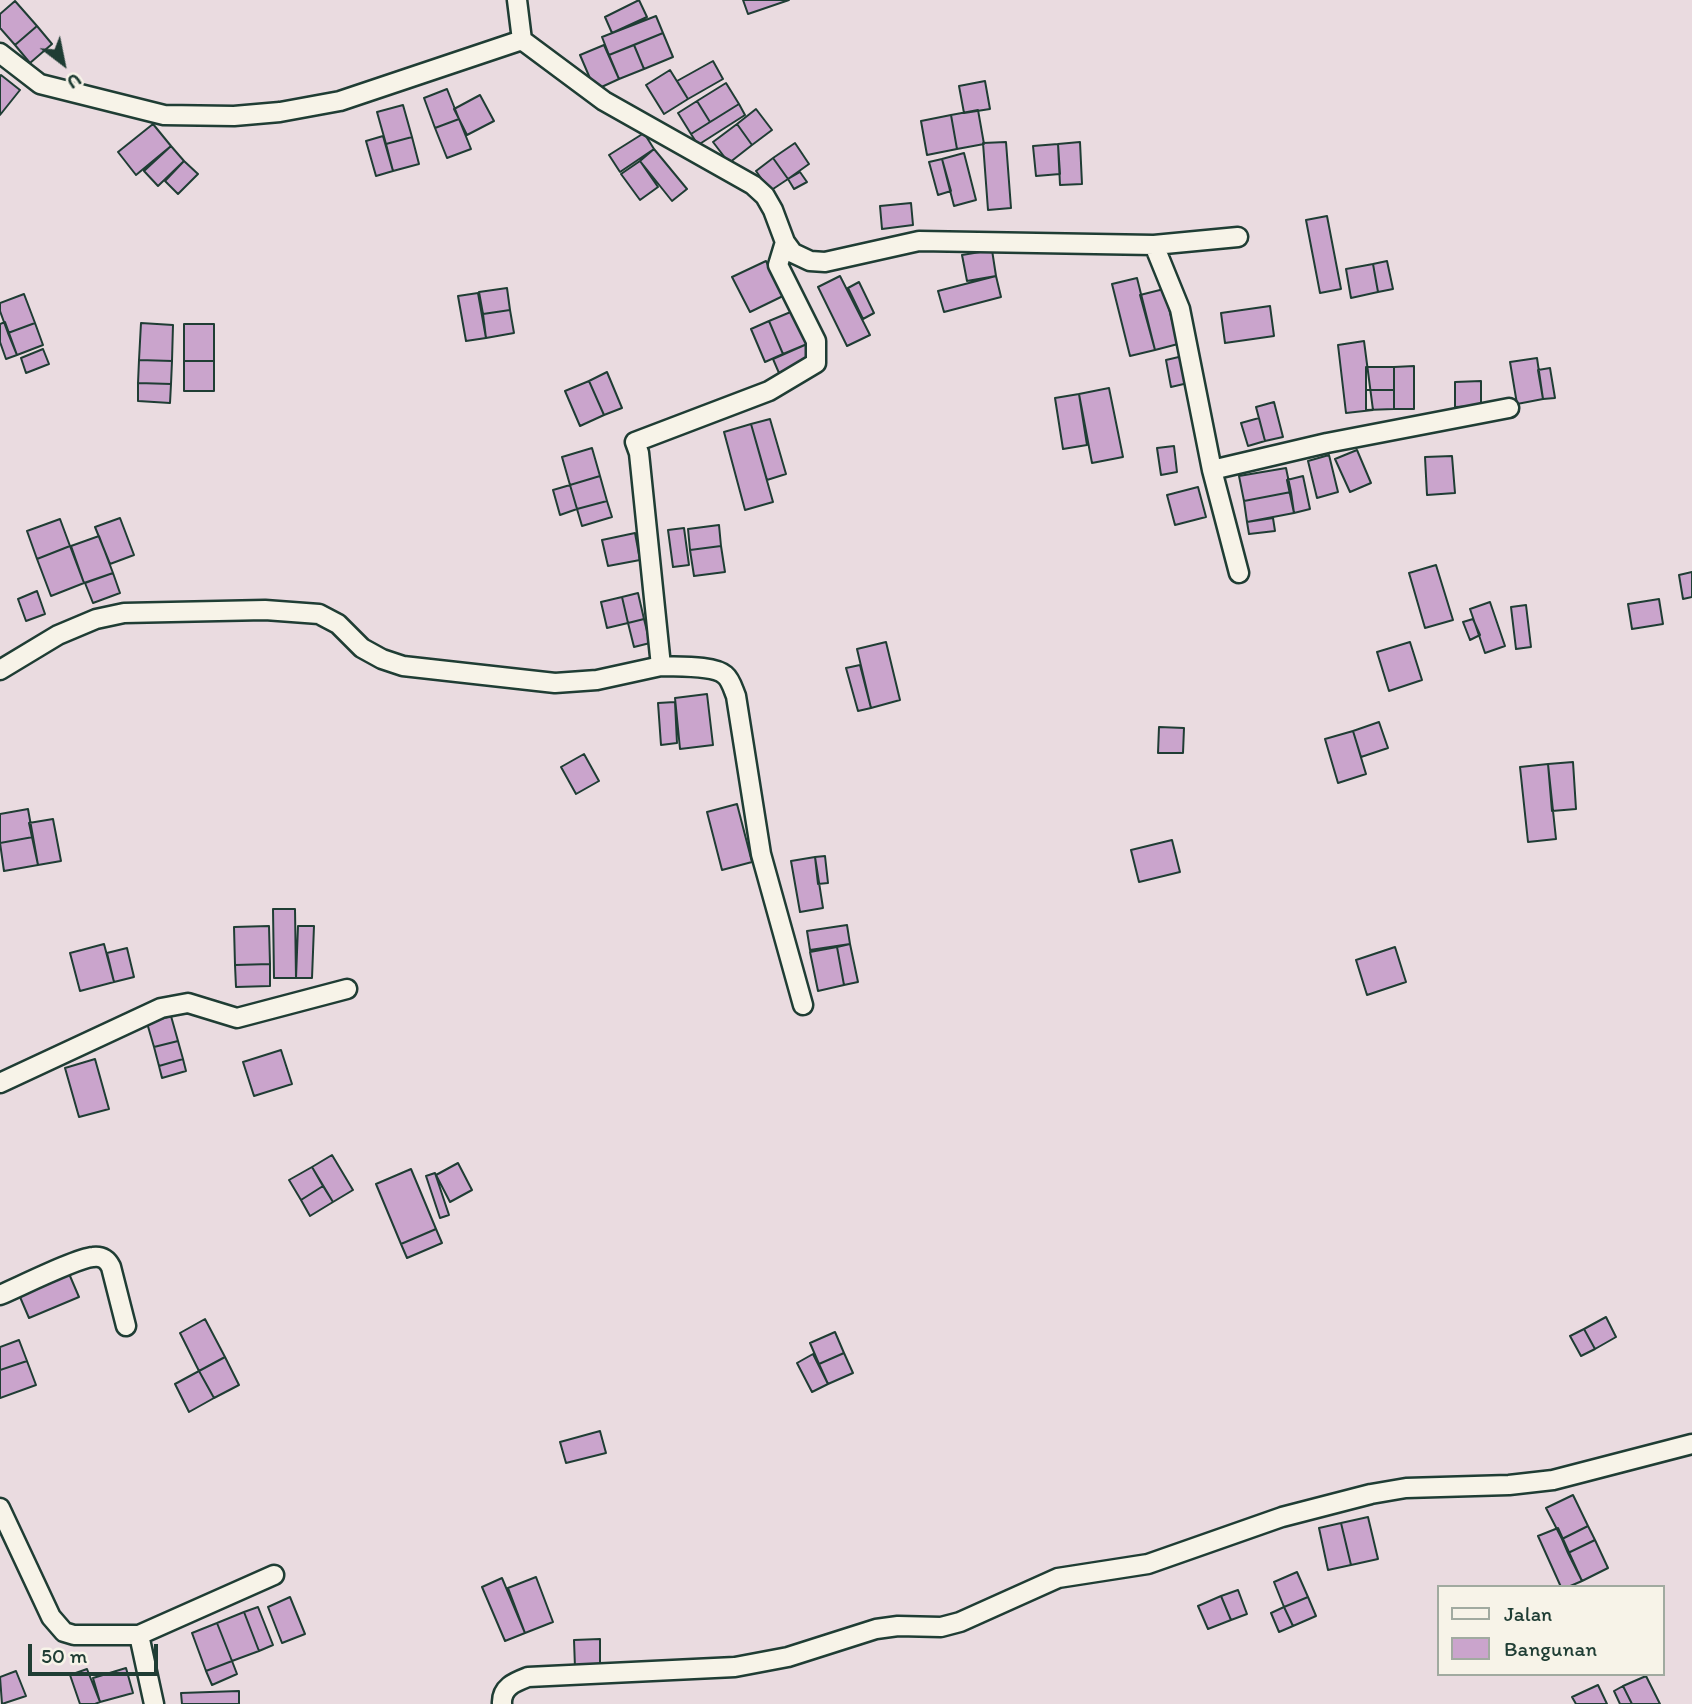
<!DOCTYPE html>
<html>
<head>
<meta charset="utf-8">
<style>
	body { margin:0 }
	#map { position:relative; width:1692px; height:1704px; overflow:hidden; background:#eadbe0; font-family:Itim,sans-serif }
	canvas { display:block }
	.legend { position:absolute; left:1437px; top:1585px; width:228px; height:91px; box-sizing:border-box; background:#f7f3e8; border:2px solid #a1aaa0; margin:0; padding:9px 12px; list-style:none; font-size:21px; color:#1f3d34 }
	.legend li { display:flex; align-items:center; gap:14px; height:35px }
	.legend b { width:35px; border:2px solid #a1aaa0 }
	.north { position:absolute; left:28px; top:28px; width:70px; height:70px; -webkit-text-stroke:5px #f7f3e8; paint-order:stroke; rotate:148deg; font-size:19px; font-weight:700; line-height:28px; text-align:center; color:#1f3d34 }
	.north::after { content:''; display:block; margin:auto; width:24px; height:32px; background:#1f3d34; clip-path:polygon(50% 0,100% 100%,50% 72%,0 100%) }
	.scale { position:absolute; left:28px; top:1644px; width:130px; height:32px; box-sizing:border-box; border:4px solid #1f3d34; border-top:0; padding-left:9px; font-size:21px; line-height:24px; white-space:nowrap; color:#1f3d34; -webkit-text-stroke:5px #f7f3e8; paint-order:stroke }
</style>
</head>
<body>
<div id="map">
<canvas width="1692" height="1704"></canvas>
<ul class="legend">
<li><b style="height:9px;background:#f7f3e8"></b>Jalan</li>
<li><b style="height:19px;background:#caa4cc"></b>Bangunan</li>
</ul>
<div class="north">U</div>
<div class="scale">50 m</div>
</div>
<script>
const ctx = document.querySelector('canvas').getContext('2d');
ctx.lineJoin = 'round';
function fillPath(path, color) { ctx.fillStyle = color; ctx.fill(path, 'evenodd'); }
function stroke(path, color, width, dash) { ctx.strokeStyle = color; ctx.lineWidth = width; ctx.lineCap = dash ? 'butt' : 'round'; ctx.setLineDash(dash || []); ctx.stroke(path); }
const building = new Path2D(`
	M639,0l8,17 -35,16 -7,-16z
	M743,0h46l-41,14z
	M15,1l22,25 -22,19 -15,-17v-14z
	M656,16l7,17 -54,22 -7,-18z
	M37,26l15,18 -22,19 -15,-18z
	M663,33l10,24 -29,12 -10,-24z
	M604,45l15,34 -24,11 -15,-35z
	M634,45l10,24 -25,10 -10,-24z
	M713,61l10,18 -35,20 -11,-18z
	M670,70l18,29 -24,15 -18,-29z
	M1,75l19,15 -20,25v-39z
	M985,81l5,28 -26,4 -5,-27z
	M726,83l13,21 -29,18 -13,-21z
	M447,89l12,30 -24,9 -11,-30z
	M480,95l14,26 -27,14 -13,-26z
	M697,101l13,21 -19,12 -13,-21z
	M739,104l6,11 -47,30 -7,-11z
	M403,105l9,32 -26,7 -9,-32z
	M756,109l16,21 -20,15 -15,-21z
	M978,110l6,34 -27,5 -6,-34z
	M951,115l6,34 -30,6 -6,-34z
	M459,119l12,30 -24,9 -12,-30z
	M153,124l18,22 -35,29 -18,-23z
	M737,124l15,21 -23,18 -16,-21z
	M644,133l10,16 -34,23 -11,-17z
	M383,136l10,35 -17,5 -10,-35z
	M412,137l7,27 -26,7 -7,-27z
	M1006,142l5,66 -23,2 -5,-67z
	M1080,142l2,42 -22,1 -2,-41z
	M795,143l14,21 -21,15 -15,-21z
	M1058,144l2,30 -24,2 -3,-30z
	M171,146l13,15 -26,25 -14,-15z
	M654,149l33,40 -15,12 -32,-40z
	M964,153l12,47 -22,6 -12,-47z
	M773,158l15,21 -18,12 -14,-20z
	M942,159l9,32 -13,4 -9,-33z
	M184,161l14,13 -20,20 -13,-13z
	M640,161l18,26 -18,13 -19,-26z
	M800,172l7,10 -13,7 -6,-10z
	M911,203l2,22 -31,4 -2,-23z
	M1327,216l14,73 -21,4 -14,-73z
	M992,250l4,26 -29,5 -5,-26z
	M766,261l17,35 -33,16 -18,-35z
	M1387,261l6,28 -15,3 -5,-28z
	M1373,264l5,28 -27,6 -5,-29z
	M840,276l30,59 -23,11 -29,-59z
	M996,276l5,21 -57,15 -6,-21z
	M1137,278l18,72 -25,6 -18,-72z
	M859,282l15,31 -11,6 -15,-31z
	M507,288l3,22 -27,4 -4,-22z
	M1164,289l14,55 -23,6 -15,-55z
	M478,293l8,45 -20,3 -8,-45z
	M24,294l11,29 -27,10 -8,-22v-8z
	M1270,306l4,30 -49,7 -4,-30z
	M510,310l4,23 -28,5 -3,-24z
	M793,311l14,33 -24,10 -14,-33z
	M769,321l14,33 -18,8 -14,-33z
	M5,322l12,33 -11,4 -6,-17v-18z
	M35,323l8,22 -26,10 -9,-22z
	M141,323l32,2 -1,36 -33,-1z
	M184,324h30v37h-30z
	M1364,341l9,69 -27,3 -8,-68z
	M807,344l6,14 -34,15 -6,-14z
	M43,349l6,15 -23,9 -5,-15z
	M1183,356l5,27 -17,4 -5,-27z
	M1537,358l6,41 -26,5 -7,-42z
	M139,360l33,1 -1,23 -33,-1z
	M184,361h30v30h-30z
	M1414,366v43h-20v-42z
	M1366,367h28v23h-28z
	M1550,368l5,30 -12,1 -5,-29z
	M607,372l15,36 -18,7 -15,-34z
	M589,381l15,34 -24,11 -15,-35z
	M1481,381v25l-26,1v-25z
	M138,383l33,1 -1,19 -32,-2z
	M1109,388l14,69 -31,6 -13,-69z
	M1366,390h28v19l-28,1z
	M1079,394l8,51 -24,4 -8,-51z
	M1274,402l9,35 -18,4 -9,-34z
	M1259,418l6,23 -17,5 -7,-23z
	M770,419l16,55 -19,6 -16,-56z
	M751,424l22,78 -28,8 -21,-78z
	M1174,446l3,26 -16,3 -4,-27z
	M592,448l8,28 -30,9 -8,-28z
	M1357,450l14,33 -21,9 -15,-33z
	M1329,455l9,37 -21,6 -9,-37z
	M1452,456l3,37 -28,2 -2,-38z
	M1286,468l5,24 -47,9 -5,-25z
	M600,476l7,25 -30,8 -7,-24z
	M1303,476l7,33 -16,4 -7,-33z
	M570,485l7,24 -17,6 -7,-25z
	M1198,487l8,30 -31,8 -8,-30z
	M1291,492l3,21 -47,9 -3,-21z
	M607,501l5,16 -30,9 -5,-17z
	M120,518l14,37 -24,9 -15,-37z
	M1273,518l2,13 -26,3 -2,-12z
	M60,519l10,27 -33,13 -10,-28z
	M719,525l2,21 -31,4 -2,-21z
	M684,528l5,37 -16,2 -5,-37z
	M635,533l5,27 -32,6 -6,-26z
	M99,536l14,37 -29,10 -13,-37z
	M70,546l14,37 -33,13 -14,-37z
	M721,546l4,26 -31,4 -4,-26z
	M1436,565l17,55 -28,8 -16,-55z
	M1692,572v25l-9,2 -4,-24z
	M113,573l7,20 -27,10 -8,-20z
	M37,591l8,23 -19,7 -8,-22z
	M638,593l6,26 -16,4 -6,-26z
	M622,597l6,26 -21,5 -6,-26z
	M1659,599l4,25 -31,5 -4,-25z
	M1490,602l15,44 -20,7 -15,-44z
	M1526,605l5,42 -15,2 -5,-42z
	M644,619l6,24 -16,4 -6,-24z
	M1473,619l7,16 -10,5 -7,-18z
	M886,642l14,58 -29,8 -14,-59z
	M1410,642l12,38 -33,11 -12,-39z
	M860,665l11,43 -13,3 -12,-43z
	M707,694l6,51 -33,4 -5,-51z
	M675,702l2,41 -16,2 -3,-42z
	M1379,722l9,26 -27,9 -8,-26z
	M1159,727l25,1 -1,25h-25z
	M1353,731l13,43 -28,9 -13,-44z
	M584,754l15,27 -23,13 -15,-27z
	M1573,762l3,47 -24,2 -4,-47z
	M1548,764l8,75 -28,3 -8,-75z
	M737,804l15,58 -30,8 -15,-58z
	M28,809l5,28 -33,6v-29z
	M53,819l8,42 -23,4 -9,-42z
	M33,837l5,28 -34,6 -4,-28z
	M1172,840l8,32 -41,10 -8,-32z
	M825,856l3,27 -10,1 -3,-27z
	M815,857l8,51 -23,4 -9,-51z
	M273,909h22l1,69h-22z
	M847,925l3,19 -40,6 -3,-19z
	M269,926l1,38 -35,1 -1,-38z
	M298,926h16l-2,52h-16z
	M104,944l10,38 -34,9 -10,-38z
	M850,944l8,38 -14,3 -7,-38z
	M837,947l7,38 -26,6 -8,-39z
	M1395,947l11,35 -39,13 -11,-35z
	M127,948l7,29 -20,5 -7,-29z
	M270,964v22l-34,1 -1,-22z
	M171,1016l7,25 -24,6 -7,-24z
	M178,1041l5,18 -24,7 -5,-19z
	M281,1050l11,34 -38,12 -11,-34z
	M95,1059l14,50 -30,8 -14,-49z
	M183,1059l3,12 -24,7 -3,-12z
	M332,1155l21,35 -20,12 -21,-35z
	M458,1163l14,27 -22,12 -14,-27z
	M312,1167l11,19 -22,14 -12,-20z
	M411,1169l25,60 -35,15 -25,-60z
	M435,1173l14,42 -9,3 -14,-42z
	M323,1186l10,16 -23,14 -9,-16z
	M436,1229l6,14 -35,15 -6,-14z
	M67,1269l12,28 -50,21 -12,-28z
	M1606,1317l10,20 -21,12 -11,-20z
	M205,1319l20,38 -26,14 -19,-38z
	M1584,1329l11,20 -14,7 -11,-20z
	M835,1332l9,21 -25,11 -9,-21z
	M19,1340l8,21 -27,9v-23z
	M844,1353l9,20 -25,11 -9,-20z
	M813,1354l15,30 -16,8 -15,-29z
	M225,1357l14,28 -25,13 -15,-27z
	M27,1361l9,24 -36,13v-28z
	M199,1371l15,27 -25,14 -14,-28z
	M600,1431l6,22 -40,10 -6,-21z
	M1573,1495l15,31 -26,13 -16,-31z
	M1368,1517l10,42 -27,6 -10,-42z
	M1341,1523l10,42 -23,5 -9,-42z
	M1588,1526l7,14 -27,13 -6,-14z
	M1558,1528l24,53 -14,6h-7l-23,-51z
	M1595,1540l13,28 -26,13 -14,-28z
	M1297,1572l11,25 -24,10 -10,-25z
	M536,1577l17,45 -28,11 -17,-45z
	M502,1578l23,55 -20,8 -23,-54z
	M1238,1590l9,24 -16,6 -10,-24z
	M1221,1596l10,24 -23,9 -10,-23z
	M290,1597l15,37 -23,9 -14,-36z
	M1308,1597l8,19 -23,10 -9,-19z
	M258,1607l15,38 -14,6 -15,-39z
	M1284,1607l9,19 -14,6 -8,-19z
	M244,1612l15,39 -27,10 -15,-38z
	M217,1623l15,38 -26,10 -14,-38z
	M600,1639v29h-25l-1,-28z
	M232,1661l5,13 -25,11 -6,-14z
	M126,1668l7,25 -33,9 -7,-24z
	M87,1669l13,33 -5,2h-15l-10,-29z
	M16,1671l10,25 -24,8 -2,-27z
	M1646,1676l14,28h-28l-9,-18z
	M1598,1685l9,19h-31l-4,-7z
	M1623,1686l9,18h-12l-6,-13z
	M239,1691v13h-57l-1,-11z`);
const minor = new Path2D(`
	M517,0l5,40 82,61 149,84 12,11 8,14 12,32 8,11 17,8 15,1 94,-21 235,4 26,64 32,161 27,103
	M0,53l40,31 124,31 70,1 46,-4 60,-11 182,-61
	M1154,245l84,-8
	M1212,470l115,-27 182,-35
	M661,666c16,1 53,-1 64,9 6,5 8,14 11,21l25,158 42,151
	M0,670l58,-35 38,-16 28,-6 141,-3 54,4 19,10 24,24 20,11 21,7 152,17 42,-3 64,-14 -22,-213 -4,-11 134,-51 47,-28v-22l-38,-76 7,-23
	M0,1083l161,-75 27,-5 49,15 110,-29
	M0,1295c19,-8 77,-37 93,-38 9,-1 14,2 18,10l15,59
	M0,1508l51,109 13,15 10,3h65l135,-60
	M139,1635l15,69
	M502,1704c-1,-17 13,-22 26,-27l207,-10 53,-10 88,-28 22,-3 43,1 19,-5 98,-44 90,-14 134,-47 89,-23 35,-6 103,-3 44,-5 139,-36`);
fillPath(building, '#caa4cc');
stroke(building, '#1f3d34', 2);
stroke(minor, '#1f3d34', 23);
stroke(minor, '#f7f3e8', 18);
</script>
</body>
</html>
